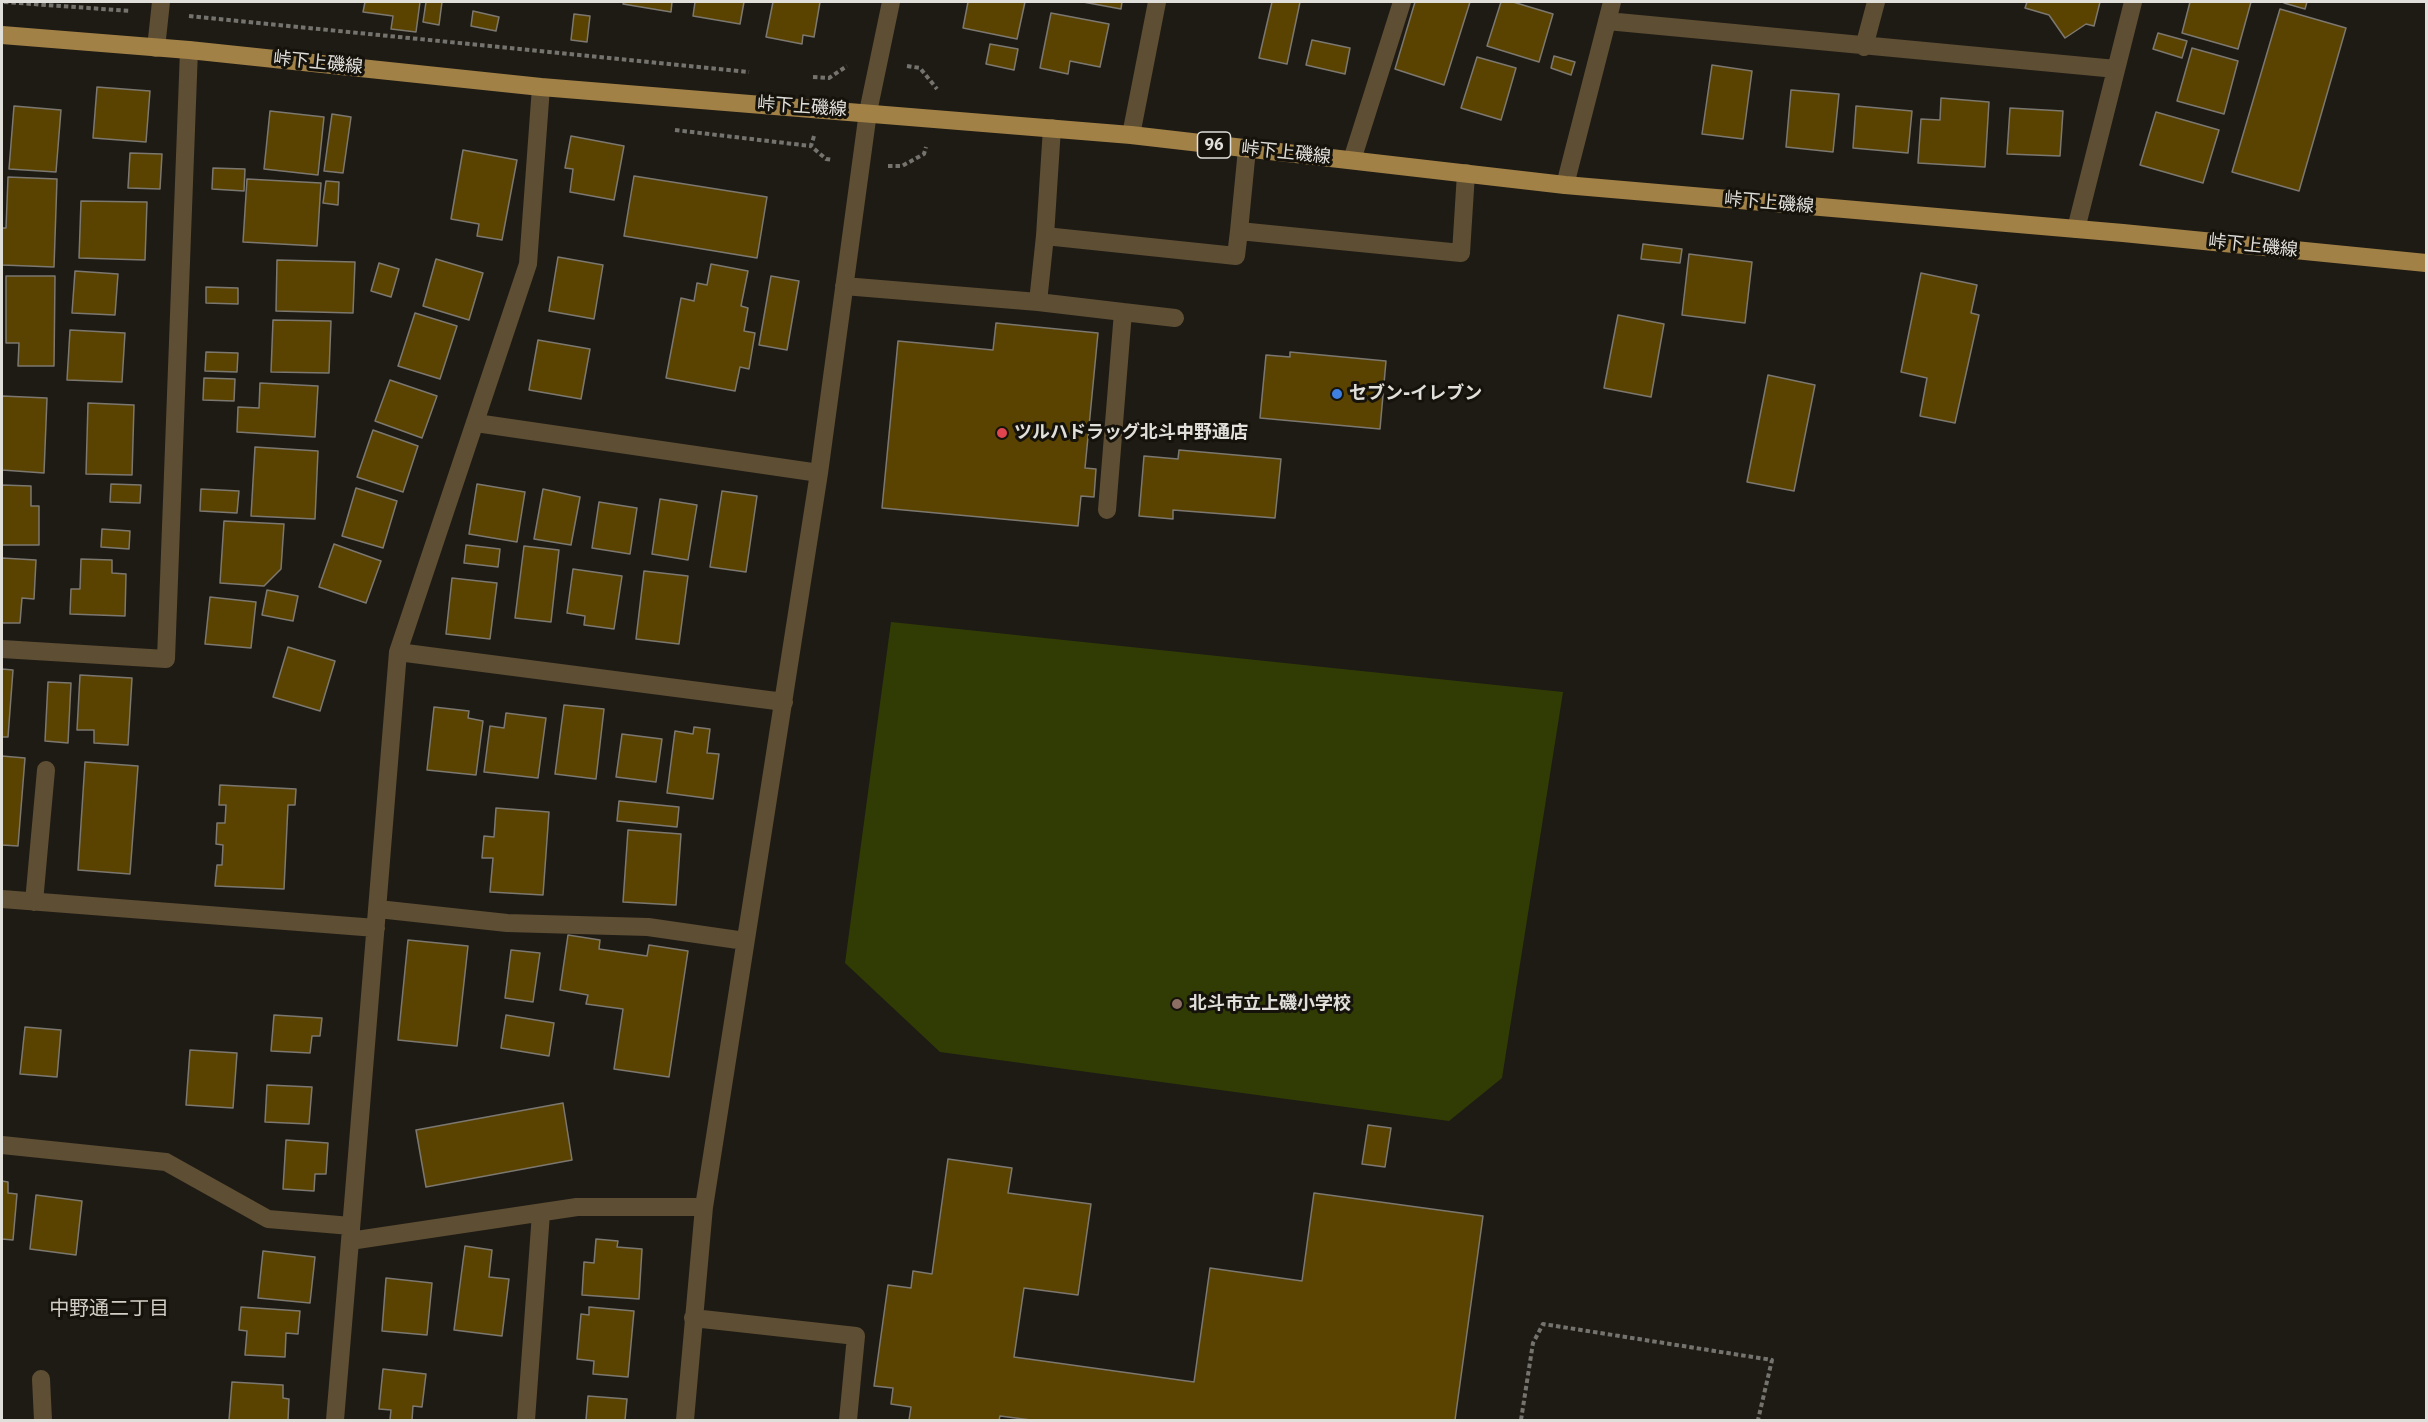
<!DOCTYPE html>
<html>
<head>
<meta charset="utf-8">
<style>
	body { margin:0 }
	#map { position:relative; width:2428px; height:1422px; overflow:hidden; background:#1e1b15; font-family:"IBM Plex Sans",sans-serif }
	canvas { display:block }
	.frame { position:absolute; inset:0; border:3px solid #e1dfda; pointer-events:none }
</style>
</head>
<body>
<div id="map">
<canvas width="2428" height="1422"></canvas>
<div class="frame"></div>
</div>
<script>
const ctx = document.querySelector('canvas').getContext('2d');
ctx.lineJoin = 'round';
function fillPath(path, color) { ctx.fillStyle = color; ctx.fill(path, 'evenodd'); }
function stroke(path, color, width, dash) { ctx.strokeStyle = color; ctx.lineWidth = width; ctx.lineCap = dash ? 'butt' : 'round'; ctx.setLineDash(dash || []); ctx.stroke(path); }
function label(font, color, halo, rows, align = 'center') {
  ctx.font = font + ' "IBM Plex Sans","Noto Sans JP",sans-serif'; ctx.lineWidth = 6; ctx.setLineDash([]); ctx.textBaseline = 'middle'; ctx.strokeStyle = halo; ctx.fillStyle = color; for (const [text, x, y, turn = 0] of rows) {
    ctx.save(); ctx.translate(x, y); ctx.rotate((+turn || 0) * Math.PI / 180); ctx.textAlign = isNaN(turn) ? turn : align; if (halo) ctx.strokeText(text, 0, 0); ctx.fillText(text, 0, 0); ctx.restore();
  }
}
const green = new Path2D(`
	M891,622l672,70 -61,386 -53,43 -509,-69 -95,-89z`);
const building = new Path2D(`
	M365,2h55l-4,30 -25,-3 2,-13 -30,-4z
	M426,2h16l-3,23 -16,-3z
	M624,2h48l-1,10 -48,-8z
	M695,2h49l-4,22 -47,-8z
	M773,2h47l-6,35 -11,-2 -1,9 -36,-7z
	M968,2h57l-8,37 -54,-11z
	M1083,2h39l-1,7z
	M1272,2h28l-13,62 -28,-6z
	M1415,2h55l-26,83 -49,-16z
	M1501,2h12l40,12 -14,48 -52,-16z
	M2027,2h73l-6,24 -8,-2 -21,14 -16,-23 -24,-7z
	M2190,2h61l-13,47 -56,-16z
	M2285,2h22l-2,7 -21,-6z
	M2280,9l66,19 -47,163 -67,-19z
	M473,11l26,6 -3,14 -25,-5z
	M1051,13l58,11 -9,43 -30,-6 -2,13 -28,-6z
	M574,14l16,2 -3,26 -16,-2z
	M2158,33l29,8 -5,17 -29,-9z
	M1312,40l38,8 -5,26 -39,-9z
	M990,44l28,5 -4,21 -28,-6z
	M2192,48l46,13 -14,53 -47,-13z
	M1554,56l21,6 -4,13 -20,-7z
	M1477,57l39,11 -15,52 -40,-12z
	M1712,65l40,6 -9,68 -41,-5z
	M97,87l53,4 -4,51 -53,-4z
	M1791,90l48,4 -6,58 -47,-5z
	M1941,98l48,4 -4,65 -67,-4 3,-44 19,1z
	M14,106l47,4 -5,62 -47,-3z
	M1856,106l56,5 -4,42 -55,-5z
	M2010,108l53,3 -3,45 -53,-2z
	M270,111l54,6 -6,58 -54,-6z
	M2156,112l63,18 -16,53 -63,-18z
	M332,114l19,3 -8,56 -19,-2z
	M571,136l53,10 -10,54 -44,-8 3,-23 -8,-1z
	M463,150l54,10 -15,80 -25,-4 2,-12 -28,-5z
	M130,153l32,1 -2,35 -32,-1z
	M213,168l32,1 -1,22 -32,-2z
	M634,176l133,21 -10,61 -133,-22z
	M8,177l49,2 -3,88 -52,-2v-37h4z
	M247,179l74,4 -4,63 -74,-4z
	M326,181l13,1 -1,23 -15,-2z
	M81,201l66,1 -2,58 -66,-2z
	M1643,244l39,5 -2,14 -39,-4z
	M1689,254l63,8 -7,61 -63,-8z
	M558,257l45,8 -9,54 -45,-8z
	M436,259l47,14 -14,47 -46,-14z
	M277,260l78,2 -2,51 -77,-2z
	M379,263l20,6 -8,28 -20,-6z
	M711,264l37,7 -7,35 7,2 -4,23 11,2 -6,36 -9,-2 -5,24 -69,-13 15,-80 13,3 3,-18 10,2z
	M75,271l43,3 -3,41 -43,-2z
	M1921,273l56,12 -6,28 8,2 -24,108 -35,-7 7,-38 -26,-6z
	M6,276h49l-1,90h-36l1,-23h-13z
	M771,276l28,5 -12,69 -28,-5z
	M206,287l32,1v16l-32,-1z
	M415,313l42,13 -17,53 -42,-13z
	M1618,315l46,9 -13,73 -47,-9z
	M273,320l58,1 -2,52 -58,-1z
	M996,323l102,10 -13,135 11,1 -2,28 -13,-1 -3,30 -196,-18 16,-167 95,9z
	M70,330l55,3 -3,49 -55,-2z
	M538,340l52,9 -9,50 -52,-9z
	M206,352l32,1 -1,19 -32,-1z
	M1290,352l96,9 -6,68 -120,-11 6,-63 24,2z
	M1768,375l47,10 -21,106 -47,-9z
	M204,378l31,1 -1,22 -31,-1z
	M390,380l47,16 -15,42 -47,-17z
	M260,383l58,3 -3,51 -78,-5 1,-25 21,1z
	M2,396l45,2 -3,75 -42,-3z
	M88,403l46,2 -2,70 -46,-1z
	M373,430l45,16 -15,46 -46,-15z
	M255,447l63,4 -3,68 -64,-3z
	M1179,450l102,9 -6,59 -102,-8v9l-34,-3 5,-60 34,3z
	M111,484l30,1 -1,18 -30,-1z
	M477,484l48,8 -8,50 -48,-8z
	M2,485l29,1v20h8v39h-37z
	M356,488l41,13 -14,47 -41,-12z
	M201,489l38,2 -2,22 -37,-2z
	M543,489l37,8 -9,48 -37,-6z
	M722,491l35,5 -11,76 -36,-5z
	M660,499l37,6 -9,55 -36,-6z
	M599,502l38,6 -7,46 -38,-6z
	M224,521l60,3 -3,45 -17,17 -44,-3z
	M102,529l28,2 -1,18 -28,-2z
	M334,544l47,17 -15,42 -47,-16z
	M466,545l34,4 -2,18 -34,-4z
	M524,546l35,4 -8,72 -36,-4z
	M2,558l34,2 -2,39 -12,-1 -2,25h-18z
	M81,559l31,1v13l14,1 -1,42 -55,-2 1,-25h9z
	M573,569l49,7 -8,53 -30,-4 1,-9 -18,-3z
	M644,571l44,5 -9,68 -43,-5z
	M452,578l45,5 -7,56 -44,-5z
	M267,590l31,6 -5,25 -31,-6z
	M210,597l46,5 -5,46 -46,-4z
	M288,647l47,14 -15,50 -47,-14z
	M2,669l11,1 -5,67h-6z
	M80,675l52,3 -4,67 -34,-2v-13h-17z
	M48,682l23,1 -3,60 -23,-2z
	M564,705l40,4 -8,70 -41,-5z
	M434,707l35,4 -1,7 15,3 -7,54 -49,-5z
	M506,713l40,5 -8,60 -54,-6 6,-46 14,2z
	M694,727l16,2 -3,24 12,1 -6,45 -46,-6 8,-62 18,3z
	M622,734l40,5 -6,43 -40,-5z
	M2,756l23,2 -7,88 -16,-1z
	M85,762l53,4 -8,108 -52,-4z
	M220,785l76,4 -1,16h-7l-4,84 -69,-3 2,-21h5l1,-20 -7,-1 1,-21h8l1,-18h-7z
	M619,801l60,6 -2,20 -60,-6z
	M496,808l53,4 -6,83 -53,-3 3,-34h-11l2,-22 10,1z
	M628,830l53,4 -5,71 -53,-3z
	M568,935l32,5 -1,9 48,7 2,-11 39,6 -19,126 -55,-8 9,-60 -37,-5 2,-9 -28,-5z
	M408,940l60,6 -11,100 -59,-6z
	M511,950l29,3 -7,49 -28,-4z
	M274,1015l48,3 -2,18h-8l-2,17 -39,-2z
	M506,1015l48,8 -5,33 -48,-8z
	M25,1027l36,3 -4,47 -37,-3z
	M190,1050l47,3 -4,55 -47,-3z
	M267,1085l45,2 -3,37 -44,-2z
	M563,1103l9,57 -146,27 -10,-57z
	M1368,1125l23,3 -6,39 -23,-3z
	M286,1140l42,3 -2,31h-11l-1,17 -31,-2z
	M948,1159l64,9 -4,25 83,11 -13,91 -54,-7 -10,69 180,25 16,-114 92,13 12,-88 169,23 -28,204h-424l-31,-4 -1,4h-90l2,-13 -20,-3 2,-16 -19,-2 14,-101 23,3 2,-17 19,3z
	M2,1181l6,1v11l9,1 -4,46 -11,-1z
	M36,1195l46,6 -6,54 -46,-6z
	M596,1239l22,2 -1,6 25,2 -3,50 -57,-4 2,-33 10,1z
	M465,1246l27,4 -3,27 20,2 -7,57 -48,-6z
	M263,1251l52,6 -5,46 -52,-5z
	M386,1278l46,5 -5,52 -45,-4z
	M241,1307l59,4 -2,23 -12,-1 -1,24 -40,-2 2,-24 -8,-1z
	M589,1307l45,4 -6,66 -35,-3 1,-13 -17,-2 4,-45 8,1z
	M383,1369l43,5 -4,33 -9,-1 -1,14h-22l1,-10 -12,-1z
	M232,1382l51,3v13l6,1 -1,21h-59z
	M588,1396l39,3 -2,21h-39z`);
const path = new Path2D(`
	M4,2l127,9
	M189,16l560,56
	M907,66l13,2 17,21
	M813,77l16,1 18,-12
	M675,130l136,16
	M814,136l-3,10 15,13 7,1
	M888,166h14l22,-12 2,-7
	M1521,1420l12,-77 10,-19 229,36 -14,60`);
const minor = new Path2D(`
	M1607,21l509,48
	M1864,47l12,-45
	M156,48l5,-46
	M541,87l-13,177 -130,388 386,50
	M1131,135l26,-133
	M1247,149l-8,82 222,22 5,-80
	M1352,160l50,-158
	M1565,185l47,-183
	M2076,229l57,-227
	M1045,236l191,20 3,-25
	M844,286l194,16 85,10 -16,198
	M1038,302l7,-66 7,-108
	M1123,312l52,6
	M476,423l343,50
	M2,649l164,10 23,-609
	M2,899l374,29
	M34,902l12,-132
	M378,909l129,14 141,4 97,14
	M2,1145l164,17 102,57 83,7
	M350,1241l48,-589
	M693,1318l163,18 -8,84
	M41,1379l2,41
	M335,1420l15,-179 227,-34h127
	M526,1420l15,-207
	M685,1420l19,-213 115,-734 49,-361 23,-110`);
const major = new Path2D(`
	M2,35l187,15 352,37 590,48 434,50 558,48 303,30`);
const markers = [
	[1337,394,6,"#3f7fe0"],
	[1002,433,6,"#e0444e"],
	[1177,1004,6,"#8d6e63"]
];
const shields = [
	[1214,145,33]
];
const shieldNames = [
	["96",1214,145]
];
const streetNames = [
	["峠下上磯線",318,63,6],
	["峠下上磯線",802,107,4],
	["峠下上磯線",1286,153,6],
	["峠下上磯線",1769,203,5],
	["峠下上磯線",2253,246,6]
];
const poiNames = [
	["セブン-イレブン",1349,394],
	["ツルハドラッグ北斗中野通店",1014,433],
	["北斗市立上磯小学校",1189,1004]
];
const neighbourhoodNames = [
	["中野通二丁目",109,1309]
];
fillPath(green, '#313c05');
fillPath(building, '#5a4300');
stroke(building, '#7c7870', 1.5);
stroke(path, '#75736d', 4, [4.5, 3]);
stroke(minor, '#5e4e34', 18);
stroke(major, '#a28147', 18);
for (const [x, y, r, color] of markers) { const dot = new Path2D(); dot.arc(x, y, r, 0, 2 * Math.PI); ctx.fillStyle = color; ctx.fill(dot); stroke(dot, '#15120c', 2); }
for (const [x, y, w] of shields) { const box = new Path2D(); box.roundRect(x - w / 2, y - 13, w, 26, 4.5); ctx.fillStyle = '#15120c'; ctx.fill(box); stroke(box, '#e1dfda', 1.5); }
label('bold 16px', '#e1dfda', null, shieldNames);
label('18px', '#e1dfda', '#15120c', streetNames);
label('bold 18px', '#e1dfda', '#15120c', poiNames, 'left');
label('20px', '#d2cec5', '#15120c', neighbourhoodNames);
</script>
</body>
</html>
